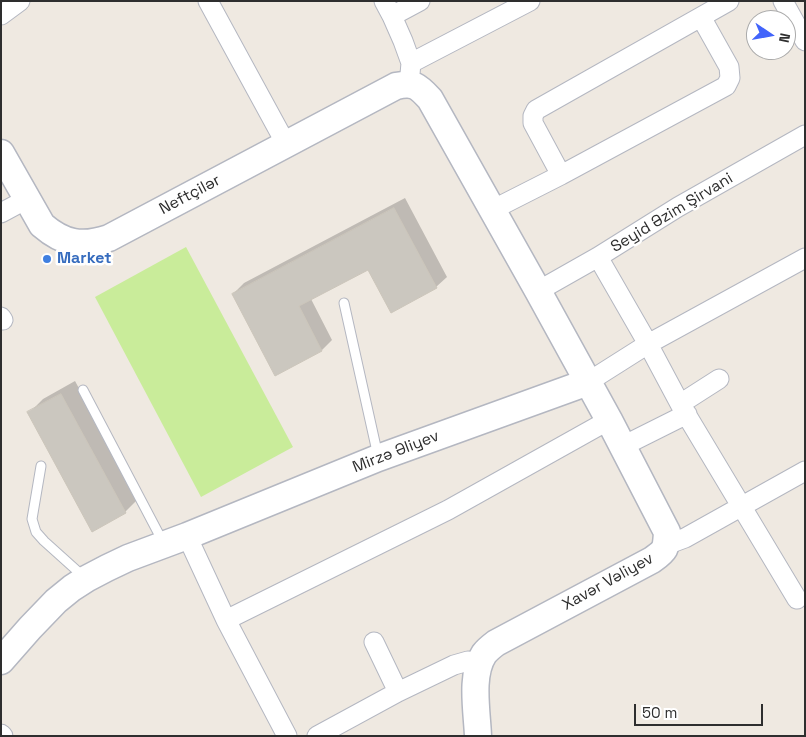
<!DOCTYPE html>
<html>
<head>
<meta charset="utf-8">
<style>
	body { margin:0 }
	#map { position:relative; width:806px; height:737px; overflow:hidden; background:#efe9e1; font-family:"Space Grotesk",sans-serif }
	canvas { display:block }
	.frame { position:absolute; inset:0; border:2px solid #2e2e2e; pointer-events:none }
	.north { position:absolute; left:746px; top:10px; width:50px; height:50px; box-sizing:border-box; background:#fff; border:1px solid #ababab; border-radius:50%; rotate:102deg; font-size:14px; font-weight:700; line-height:20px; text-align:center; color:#2e2e2e }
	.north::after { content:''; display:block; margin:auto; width:18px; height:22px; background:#4264fb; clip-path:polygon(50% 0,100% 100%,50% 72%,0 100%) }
	.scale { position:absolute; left:634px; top:704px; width:129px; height:22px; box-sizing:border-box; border:2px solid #2e2e2e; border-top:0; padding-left:6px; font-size:15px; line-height:18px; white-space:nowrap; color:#2e2e2e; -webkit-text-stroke:4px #fff; paint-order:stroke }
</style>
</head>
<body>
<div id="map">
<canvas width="806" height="737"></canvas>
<div class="frame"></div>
<div class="north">N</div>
<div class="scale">50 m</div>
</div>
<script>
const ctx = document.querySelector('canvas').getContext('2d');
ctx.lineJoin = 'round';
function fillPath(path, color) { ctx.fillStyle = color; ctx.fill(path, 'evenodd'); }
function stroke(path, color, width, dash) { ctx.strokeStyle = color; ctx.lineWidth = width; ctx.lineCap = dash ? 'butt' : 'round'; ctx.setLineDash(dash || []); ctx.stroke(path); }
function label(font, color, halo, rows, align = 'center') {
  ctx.font = font + ' "Space Grotesk",sans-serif'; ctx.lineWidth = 5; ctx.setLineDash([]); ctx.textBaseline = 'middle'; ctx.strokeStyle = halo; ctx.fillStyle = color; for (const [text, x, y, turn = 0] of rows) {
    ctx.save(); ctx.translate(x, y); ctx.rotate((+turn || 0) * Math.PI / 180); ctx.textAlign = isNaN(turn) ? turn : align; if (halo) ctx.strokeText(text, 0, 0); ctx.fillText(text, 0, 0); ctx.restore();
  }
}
const pitch = new Path2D(`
	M186,247l107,200 -92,50 -106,-200z`);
const shadow = new Path2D(`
	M405,198l42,79 -11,10 -67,-19 -58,31 21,41 -10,10 -89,-56 11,-11z
	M75,381l64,117 -14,14 -96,-99 14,-14z`);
const building = new Path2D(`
	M394,208l43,80 -46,25 -23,-43 -69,36 23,45 -47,25 -43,-82z
	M61,394l65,119 -34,19 -65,-120z`);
const lane = new Path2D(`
	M344,303l34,153
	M83,390l80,152
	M41,466l-9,53 4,13 8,9 40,36`);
const street = new Path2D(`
	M208,1l78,143
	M384,1l8,15 11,25 8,22 -1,11
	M783,1l22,40
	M1,15l19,-14
	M392,16l28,-15
	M411,63l119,-62
	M561,175l-28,-52v-7l3,-6 193,-109
	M492,210l69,-35 165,-89 4,-8 -1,-11 -28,-50
	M1,213l26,-14
	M598,257l50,87 32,60 117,195
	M538,291l60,-34 80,-50 127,-72
	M1,317l2,3
	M588,382l60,-38 157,-86
	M680,404l39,-25
	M623,446l64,-32
	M187,536l39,84 61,116
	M666,545l19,-7 120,-67
	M226,620l222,-110 161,-90
	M374,642l24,50
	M1,734l2,2
	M317,736l81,-44 56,-27 14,-4 11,3`);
const secondary = new Path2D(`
	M1,153l41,72c22,19 40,22 67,13l287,-152c18,-4 22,0 34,13l108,192 71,129 58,112c-1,17 -1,18 -15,28l-156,83c-4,3 -9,7 -12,11 -14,21 -7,57 -6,82
	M1,661l29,-33 26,-27 16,-13 14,-9 21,-11 21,-10 59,-22 191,-78 210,-76`);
const markers = [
	[47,259,5,"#3f7fe0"]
];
const streetNames = [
	["Neftçilər",190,195,-28],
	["Seyid Əzim Şirvani",672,213,-31],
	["Mirzə Əliyev",396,452,-21],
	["Xavər Vəliyev",608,582,-29]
];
const shopNames = [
	["Market",57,259]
];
fillPath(pitch, '#c9ec9a');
fillPath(shadow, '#0003');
fillPath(building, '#cbc7bf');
stroke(building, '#cbc5ba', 1);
stroke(lane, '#b4b7c1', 11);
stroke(street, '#b4b7c1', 21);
stroke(secondary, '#b4b7c1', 29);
stroke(lane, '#fff', 9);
stroke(street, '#fff', 19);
stroke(secondary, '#fff', 26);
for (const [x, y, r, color] of markers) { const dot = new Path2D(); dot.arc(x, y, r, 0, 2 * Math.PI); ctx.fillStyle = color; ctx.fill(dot); stroke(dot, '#fff', 2); }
label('16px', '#2e2e2e', '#fff', streetNames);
label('bold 16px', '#366cbe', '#fff', shopNames, 'left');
</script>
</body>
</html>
